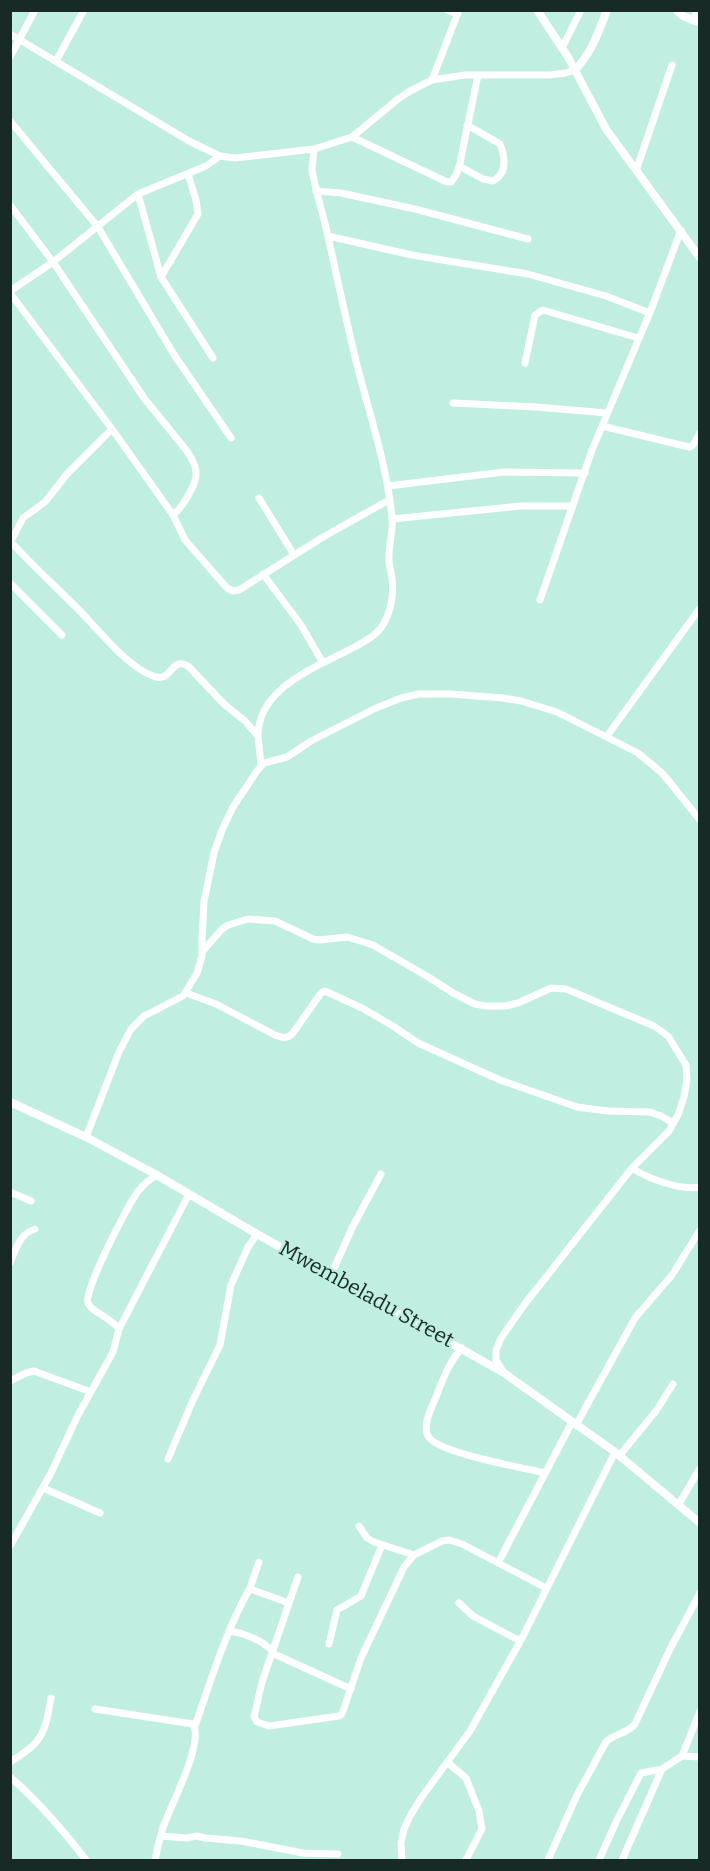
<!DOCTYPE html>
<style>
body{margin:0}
#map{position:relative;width:710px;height:1871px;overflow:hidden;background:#c0efe1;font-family:Bitter,serif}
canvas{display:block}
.frame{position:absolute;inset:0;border:12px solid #182a25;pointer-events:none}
</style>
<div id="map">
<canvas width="710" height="1871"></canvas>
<div class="frame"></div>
</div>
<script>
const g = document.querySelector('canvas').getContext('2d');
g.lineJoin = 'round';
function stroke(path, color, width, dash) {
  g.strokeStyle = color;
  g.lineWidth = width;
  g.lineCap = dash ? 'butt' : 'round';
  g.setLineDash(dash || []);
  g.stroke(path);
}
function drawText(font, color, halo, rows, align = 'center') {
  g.font = font + ' Bitter,serif';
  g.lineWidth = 5;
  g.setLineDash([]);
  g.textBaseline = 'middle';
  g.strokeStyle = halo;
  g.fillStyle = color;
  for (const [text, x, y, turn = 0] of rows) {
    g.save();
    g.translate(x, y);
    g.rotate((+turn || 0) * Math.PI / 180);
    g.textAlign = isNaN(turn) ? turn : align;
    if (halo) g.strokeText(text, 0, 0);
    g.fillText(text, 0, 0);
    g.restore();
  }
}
const minor = new Path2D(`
 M447 10 458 14
 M693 21 697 10
 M10 34 189 141 220 156 235 158 314 149 352 137 398 99 410 91 432 80 465 75H550L565 73 575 70
 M562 48 581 10
 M10 57 35 10
 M56 61 84 10
 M432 80 459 10
 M10 121 98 227 173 353 231 438
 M352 137 447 182H451L456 175 460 163 478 75
 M459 166 483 179 493 181C508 173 505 157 500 144L467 125
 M636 171 672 65
 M316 191 341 193 415 209 528 239
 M138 194 161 277 213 358
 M10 205 53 262 144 398 187 451C191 457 196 465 196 473 197 484 182 508 173 515
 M328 236 412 255 528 274 606 296 650 313
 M161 277 198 214 196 200 188 174
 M10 291 53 262 138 194 206 166 220 156
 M10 293 112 429 173 515 185 540 227 588 233 591 239 590 323 537 389 500
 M525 363 535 315 543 310 638 338
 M453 403 536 407 607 413
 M602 426 689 447 693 445 700 433
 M388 486 504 472 585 473
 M259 498 294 555
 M392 519 521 506H572
 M10 541C32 565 55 586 78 609 99 630 126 666 153 676 172 684 170 656 188 666L224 704 245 721 258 736 261 765
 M11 541 23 518 45 502 67 474 112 429
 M263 574 301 625 323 663
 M10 583 62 635
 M540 600 592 450 651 310 681 230
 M258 736C258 684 324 665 360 644 370 638 379 633 384 623 391 611 394 593 392 579 392 573 389 567 389 561 388 546 394 530 392 516 386 462 369 412 356 361 346 319 337 278 328 236 323 214 316 192 312 170L314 149
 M607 736 700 608
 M202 952 222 929 228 925 248 919 275 921 313 939 319 940 347 937 373 945 430 978 453 993 475 1004 486 1006H505L518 1003 551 988 566 989 654 1026 668 1036 686 1065 687 1079 684 1097 678 1115 669 1131 632 1168 524 1305 501 1338 496 1350V1360L504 1373
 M186 993 216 1004 275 1035C283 1038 287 1039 293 1033L321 993 325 991 362 1008 393 1026 418 1043 500 1080 577 1107 608 1111 650 1112 661 1116 673 1123
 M86 1137 119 1052 131 1029 144 1016 183 996 197 973 202 956V939L204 901 214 853 222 830 233 807 257 771 264 763 287 757 311 741 374 709 401 698 419 694H450L503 698 521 701 557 712 638 753 663 774 700 820
 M632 1168C646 1178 682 1191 700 1187
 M10 1192 31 1201
 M10 1263C16 1249 19 1234 35 1229
 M331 1275 353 1226 381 1174
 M119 1329 189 1194
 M462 1348C449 1362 443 1379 436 1397 432 1407 422 1425 428 1436 436 1453 525 1468 545 1473
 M10 1381 26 1373 34 1371 91 1392
 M576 1425 635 1318 672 1275 700 1230
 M619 1456 656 1411 673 1384
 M168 1459 193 1400 220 1345 231 1285 248 1247 257 1234
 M43 1488 100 1513
 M679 1504 700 1468
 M359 1526 367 1538 374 1542 414 1555
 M10 1546 51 1473 78 1415 113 1352 119 1329C112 1318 90 1311 88 1303 83 1292 129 1202 139 1190 144 1184 150 1179 157 1175
 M259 1562 250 1588 253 1590 289 1603
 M498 1563 572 1422
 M298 1577 262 1682 254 1717 257 1722 269 1726 339 1716 342 1714 361 1658 404 1567 414 1555 442 1541 449 1540 462 1544 546 1588
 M459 1603 473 1616 520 1641
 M230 1631C244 1633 262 1640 272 1651
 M329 1644 337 1610 361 1596 382 1545
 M272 1653 351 1689
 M95 1709 193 1724C204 1742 173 1801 166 1820 160 1833 158 1847 155 1860
 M195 1726C211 1680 226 1630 250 1588
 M682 1756 700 1757
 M10 1762C42 1743 45 1734 51 1698
 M447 1762 466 1778 479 1811 482 1829 466 1860
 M10 1777C39 1802 63 1830 86 1860
 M161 1836 186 1838 197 1836 205 1838 241 1841 303 1853 338 1854
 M402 1860 401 1843 404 1829 410 1816 421 1798 470 1731 522 1638 615 1452
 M548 1860 577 1795 606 1742C615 1733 627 1734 635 1724L670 1649 700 1593
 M599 1860 617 1820 641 1773 662 1769 682 1756 700 1711
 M622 1860 662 1769`);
const tertiary = new Path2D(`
 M537 10 568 57 606 129 700 258
 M676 10 683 16 700 23
 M575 70C592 52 598 33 607 10
 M10 1102 86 1137 155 1174 257 1234 504 1373 615 1452 700 1523`);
const streetNames = [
 ["Mwembeladu Street",366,1295,29]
];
stroke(minor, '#fff', 7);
stroke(tertiary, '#fff', 8);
drawText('21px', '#182a25', '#c0efe1', streetNames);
</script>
